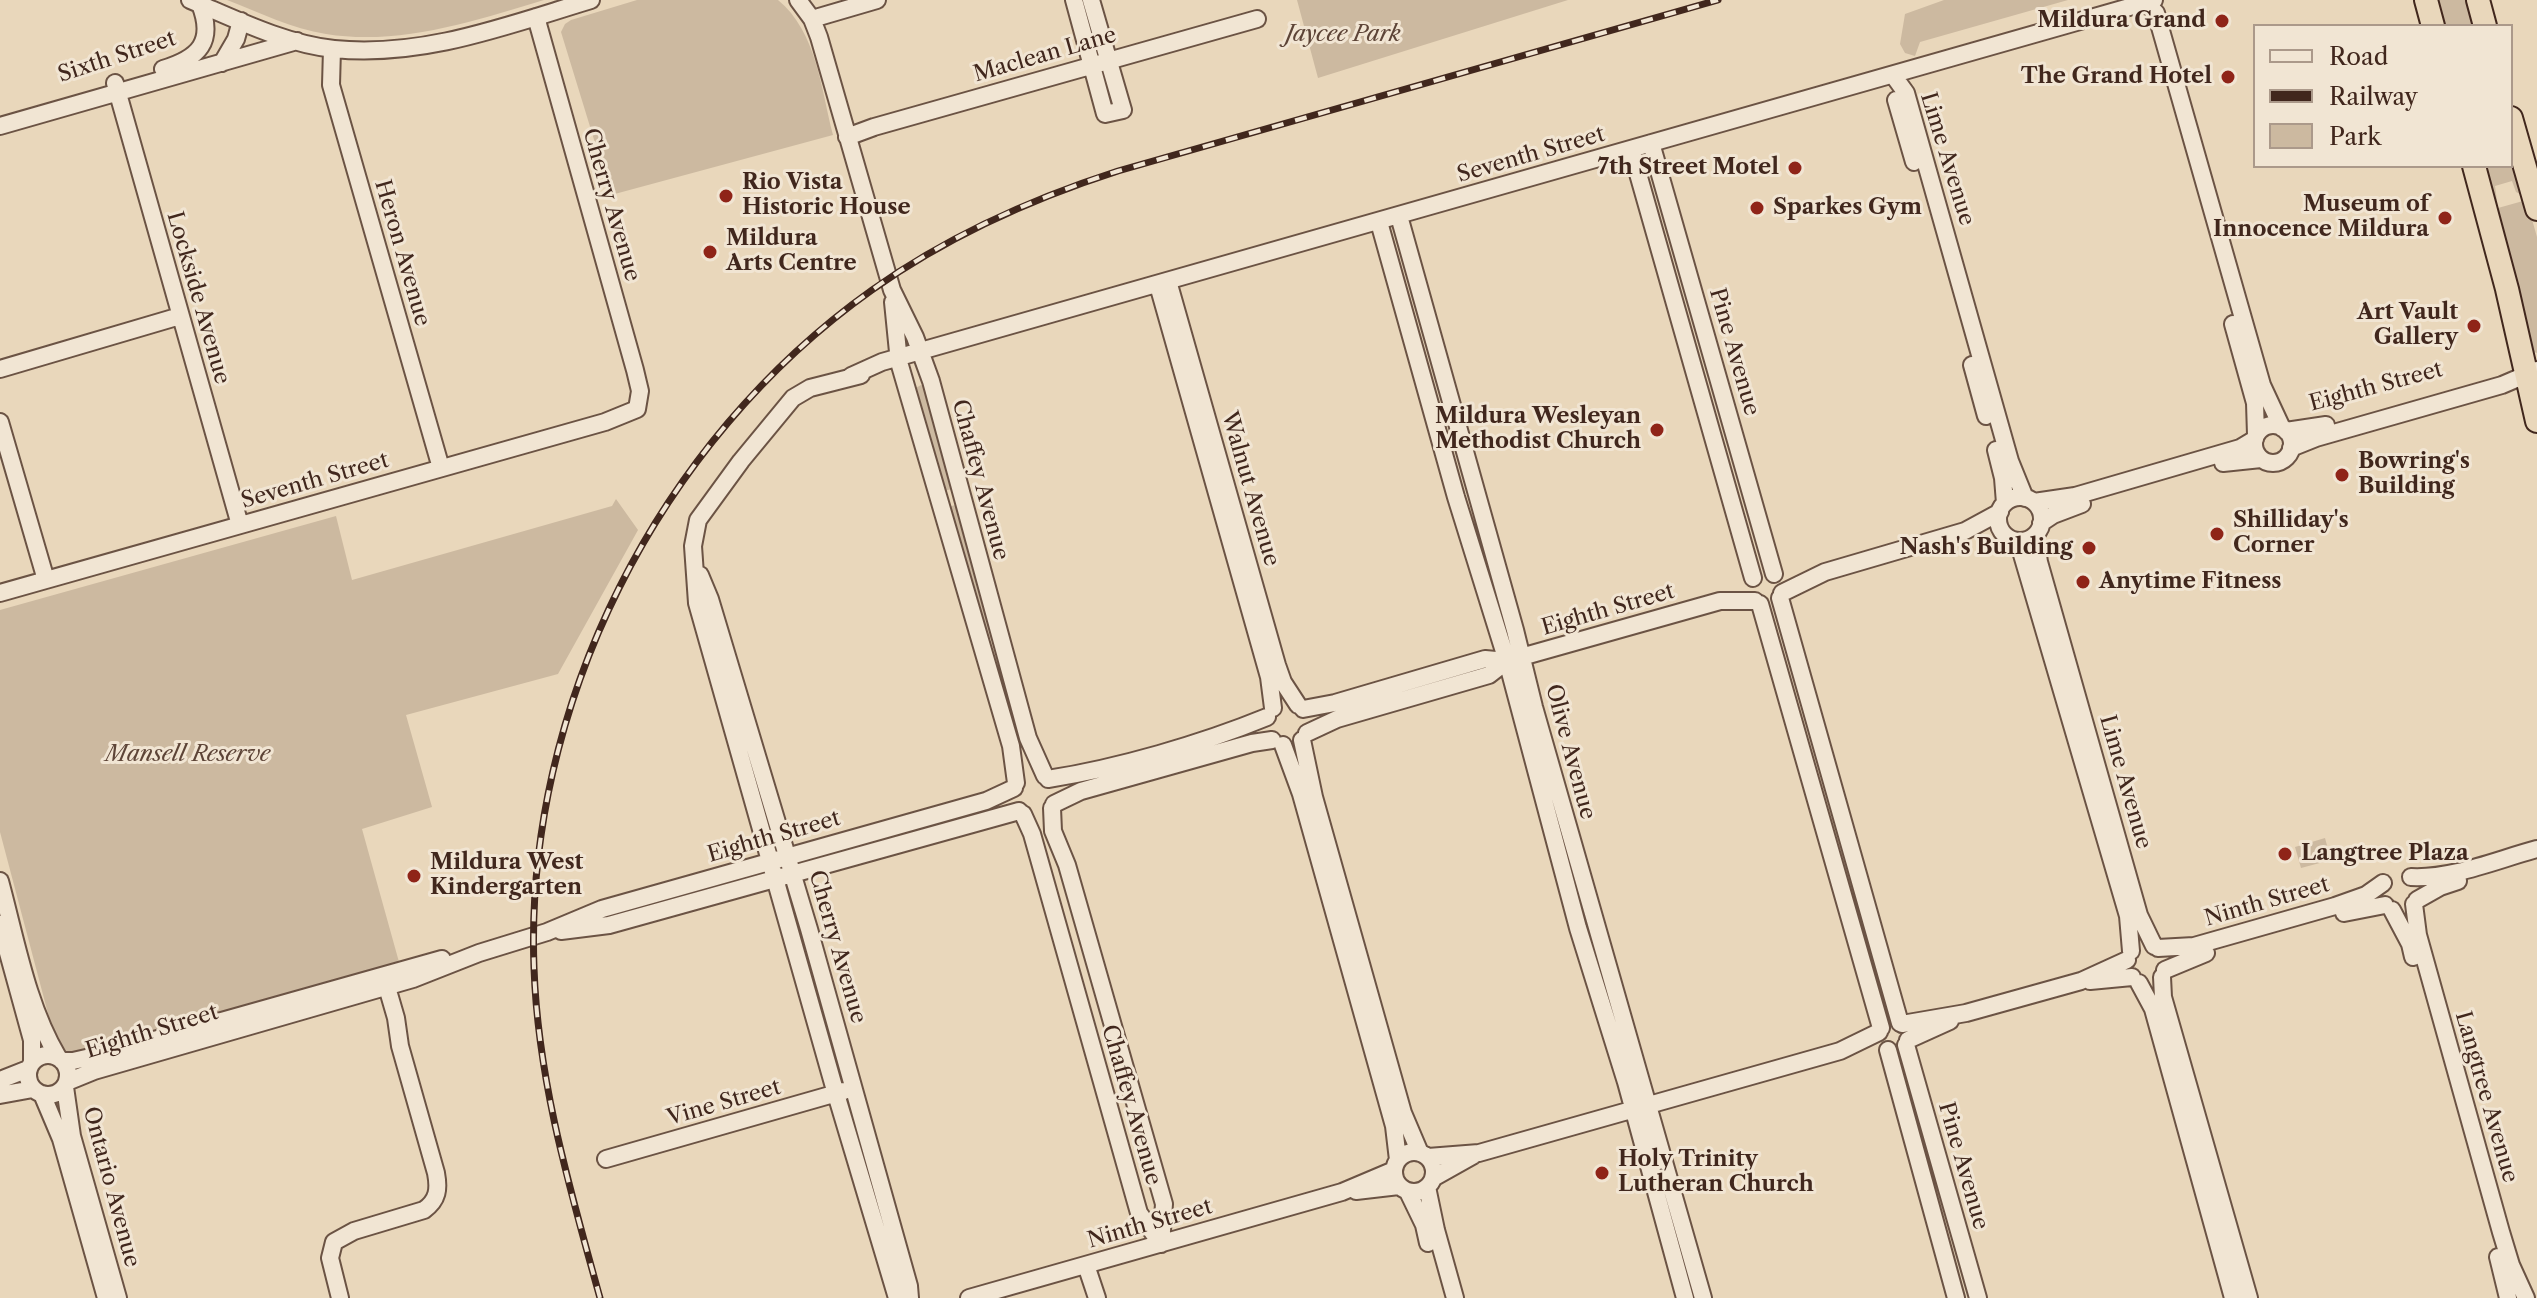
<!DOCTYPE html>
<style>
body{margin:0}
#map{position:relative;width:2537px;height:1298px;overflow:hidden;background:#e9d7bb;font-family:"Libre Caslon Text",serif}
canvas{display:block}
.legend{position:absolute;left:2253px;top:24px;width:260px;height:144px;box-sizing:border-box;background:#f1e5d3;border:2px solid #ab998a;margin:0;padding:10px 14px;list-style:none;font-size:24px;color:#41271d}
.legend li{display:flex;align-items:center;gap:16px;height:40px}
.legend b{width:40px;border:2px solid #ab998a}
</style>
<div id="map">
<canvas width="2537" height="1298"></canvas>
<ul class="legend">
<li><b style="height:10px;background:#f1e5d3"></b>Road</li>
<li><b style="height:10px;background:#41271d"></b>Railway</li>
<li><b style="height:22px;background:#ccb9a0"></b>Park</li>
</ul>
</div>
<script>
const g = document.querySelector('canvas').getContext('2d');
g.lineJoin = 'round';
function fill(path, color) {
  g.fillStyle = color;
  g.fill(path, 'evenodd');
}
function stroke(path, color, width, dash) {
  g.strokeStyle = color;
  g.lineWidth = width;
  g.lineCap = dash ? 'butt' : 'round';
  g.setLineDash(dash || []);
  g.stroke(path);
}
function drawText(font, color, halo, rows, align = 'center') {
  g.font = font + ' "Libre Caslon Text",serif';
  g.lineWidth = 6;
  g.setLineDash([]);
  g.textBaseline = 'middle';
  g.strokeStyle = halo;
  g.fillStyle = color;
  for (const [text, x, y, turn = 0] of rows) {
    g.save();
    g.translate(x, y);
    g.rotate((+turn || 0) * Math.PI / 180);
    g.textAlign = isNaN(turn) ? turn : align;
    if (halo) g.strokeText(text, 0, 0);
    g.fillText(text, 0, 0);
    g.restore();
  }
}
const green = new Path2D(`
 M227 0H544C475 21 399 46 326 34 292 29 259 12 227 0Z
 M637 0H778C817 32 821 89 833 135L611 195 561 32 565 24 571 20Z
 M1297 0H1568L1318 78Z
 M1944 0H2068L1920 42 1915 56 1905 53 1900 44 1905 14Z
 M2434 0H2470L2477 26H2441Z
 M2511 145 2537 237V353L2534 352 2481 166H2511ZM2512 181 2516 192 2522 195 2523 201 2498 208 2495 186Z
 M921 385 924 386 952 489 944 491 914 389Z
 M616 499 638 530 558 674 406 715 432 807 362 829 399 962 78 1052C66 1054 62 1049 55 1040L0 832V610L336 516 352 580 612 506Z
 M955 505 958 506 993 638 986 640 949 507Z
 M2325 838 2331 860 2301 868 2295 847Z`);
const minor = new Path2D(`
 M190 0C235 19 285 44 334 49 423 58 508 25 591 0
 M798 0 812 19 819 37 892 290 915 337 931 381 1028 738 1045 776
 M1074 0 1105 114 1123 110 1091 0
 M2146 3 2156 13 2262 385 2282 428
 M812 19 877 0
 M332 49 331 85 441 468
 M222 63 236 39 241 21
 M163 69C199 58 215 42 200 4
 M1893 75 1906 93 2010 461 2025 498
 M115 83 240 525
 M1896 100 1914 162
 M0 126 297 41
 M847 137 874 127 1257 19
 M1651 143 1774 574
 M1631 149 1753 578
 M1399 216 1515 630 1534 707 1703 1298
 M1379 222 1456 497 1507 661 1578 928 1626 1082 1685 1298
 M1168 281 1277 665 1283 682 1298 705
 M1158 285 1269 677 1273 708
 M893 302 899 362 1011 746 1016 783
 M2233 324 2255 403 2256 435
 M1972 365 1986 416
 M0 369 180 316
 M861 375 810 388 793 398 741 461 698 520 693 546 697 603 836 1094 897 1298
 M851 376 882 362 2154 0
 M0 422 46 580
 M2254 444a19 19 0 1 1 38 0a19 19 0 1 1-38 0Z
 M2286 431 2326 425
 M2291 448 2316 438 2502 385 2537 370
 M1996 450 2003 478 2005 503
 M2223 463 2261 459
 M1998 519a22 22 0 1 1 44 0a22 22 0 1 1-44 0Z
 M2034 502 2075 496 2240 448 2255 439
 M2041 523 2053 515 2082 504
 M2035 535 2039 562 2139 915 2154 946
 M2018 541 2128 916 2131 951
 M700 575 710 599 809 929 909 1286 910 1298
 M0 593 605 422 637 409 640 391 635 370 536 17
 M1782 593 1825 572 1965 531 2000 512
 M1780 598 1900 1023
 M1760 604 1881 1028
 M1303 709 1335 703 1485 659 1507 661 1720 601H1755
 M1307 733 1337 719 1489 675 1507 661
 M1302 740 1314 797 1403 1113 1420 1153
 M1283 745 1301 794 1394 1126 1398 1160
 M1048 779C1118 768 1201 744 1267 717
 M1054 804 1081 791 1252 743 1272 740
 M1052 808 1053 831 1067 865 1164 1204 1161 1244
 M1023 814 1032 834 1139 1213 1161 1244
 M2411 877C2453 879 2496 860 2537 849
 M0 881C16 940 27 1005 58 1057
 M2417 900 2440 887 2458 881
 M2414 904 2418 935 2501 1232 2511 1265 2526 1298
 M2392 910 2410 944 2413 957
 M2344 913 2385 905
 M0 924 32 1040V1062
 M561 931 609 925 1019 811
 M2158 948 2194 946 2335 906 2366 895 2383 883
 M2165 970 2206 953
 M2162 977 2163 997 2249 1298
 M2090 981 2132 977
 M2139 983 2153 1009 2233 1298
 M1902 1024 1966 1013 2081 981 2127 960
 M1908 1040 1950 1021
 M1906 1045 1978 1298
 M1888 1050 1956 1298
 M28 1075a20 20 0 1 1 40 0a20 20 0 1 1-40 0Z
 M62 1061H73L108 1053 442 959
 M0 1080 28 1069
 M67 1082 94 1071 413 979 479 953 547 932 602 909 986 801 1014 788
 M65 1087 72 1136 118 1298
 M42 1094 61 1139 106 1298
 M0 1095 33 1089
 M1394 1172a20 20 0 1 1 40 0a20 20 0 1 1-40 0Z
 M1428 1157 1479 1153 1840 1051 1879 1032
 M606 1159 844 1091
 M1433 1178 1474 1155
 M1427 1187 1436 1230 1455 1298
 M1356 1191 1399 1186
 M1408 1192 1424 1225 1428 1243
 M2498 1257 2508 1298
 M1086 1265 1097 1298
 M340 1298 330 1258 334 1242 354 1231 424 1210C438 1200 439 1189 436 1173L400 1046 396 1018 387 987
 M969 1298 1342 1192 1394 1170`);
const highway = new Path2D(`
 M2426 0 2433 26
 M2478 0 2485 26
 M2511 118 2537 209
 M2474 166 2507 289 2537 421`);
const rail = new Path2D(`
 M600 1298C570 1189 538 1082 534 968 524 706 659 441 872 290 948 236 1031 199 1118 171L1718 0`);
const markers = [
 [2222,21,8,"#8f2418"],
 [2228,77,8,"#8f2418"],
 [1795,168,8,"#8f2418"],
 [726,196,8,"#8f2418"],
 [1757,208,8,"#8f2418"],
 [2445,218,8,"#8f2418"],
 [710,252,8,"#8f2418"],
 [2474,326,8,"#8f2418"],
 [1657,430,8,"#8f2418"],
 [2342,475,8,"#8f2418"],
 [2217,534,8,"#8f2418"],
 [2089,548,8,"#8f2418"],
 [2083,582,8,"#8f2418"],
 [2285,854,8,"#8f2418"],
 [414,876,8,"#8f2418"],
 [1602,1173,8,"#8f2418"]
];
const poiNames = [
 ["Mildura Grand",2206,21,"right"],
 ["The Grand Hotel",2212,77,"right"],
 ["7th Street Motel",1779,168,"right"],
 ["Rio Vista",742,183],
 ["Historic House",742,208],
 ["Museum of",2429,205,"right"],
 ["Innocence Mildura",2429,230,"right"],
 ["Sparkes Gym",1773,208],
 ["Mildura",726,239],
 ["Arts Centre",726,264],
 ["Art Vault",2458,313,"right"],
 ["Gallery",2458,338,"right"],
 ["Mildura Wesleyan",1641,417,"right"],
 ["Methodist Church",1641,442,"right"],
 ["Bowring's",2358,462],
 ["Building",2358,487],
 ["Shilliday's",2233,521],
 ["Corner",2233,546],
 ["Nash's Building",2073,548,"right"],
 ["Anytime Fitness",2099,582],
 ["Langtree Plaza",2301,854],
 ["Mildura West",430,863],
 ["Kindergarten",430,888],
 ["Holy Trinity",1618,1160],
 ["Lutheran Church",1618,1185]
];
const parkNames = [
 ["Jaycee Park",1343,35],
 ["Mansell Reserve",188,755]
];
const streetNames = [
 ["Maclean Lane",1045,55,-16],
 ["Sixth Street",117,57,-18],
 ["Seventh Street",1531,155,-16],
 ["Lime Avenue",1947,159,73],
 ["Cherry Avenue",611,205,74],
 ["Heron Avenue",402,253,74],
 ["Lockside Avenue",198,298,74],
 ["Pine Avenue",1734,352,74],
 ["Eighth Street",2376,387,-15],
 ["Chaffey Avenue",980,480,75],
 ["Seventh Street",315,481,-16],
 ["Walnut Avenue",1250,489,74],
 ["Eighth Street",1608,610,-16],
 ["Olive Avenue",1570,752,75],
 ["Lime Avenue",2125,782,74],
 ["Eighth Street",774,837,-16],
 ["Ninth Street",2267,902,-16],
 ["Cherry Avenue",837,947,74],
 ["Eighth Street",152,1032,-17],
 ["Langtree Avenue",2486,1097,74],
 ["Vine Street",724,1103,-16],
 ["Chaffey Avenue",1131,1105,74],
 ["Pine Avenue",1963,1166,74],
 ["Ontario Avenue",111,1187,75],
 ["Ninth Street",1150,1224,-16]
];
fill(green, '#ccb9a0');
stroke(minor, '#6b5344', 20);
stroke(highway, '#41271d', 26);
stroke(minor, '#f1e5d3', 16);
stroke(highway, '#e9d7bb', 22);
stroke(rail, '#41271d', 7);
stroke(rail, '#f1e5d3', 4, [12]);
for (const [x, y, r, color] of markers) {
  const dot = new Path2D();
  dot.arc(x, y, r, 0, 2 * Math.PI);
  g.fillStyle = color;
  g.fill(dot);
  stroke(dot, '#f1e5d3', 3);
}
drawText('bold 22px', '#41271d', '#f1e5d3', poiNames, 'left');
drawText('italic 22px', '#5d4437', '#f1e5d3', parkNames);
drawText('22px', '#41271d', '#f1e5d3', streetNames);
</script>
